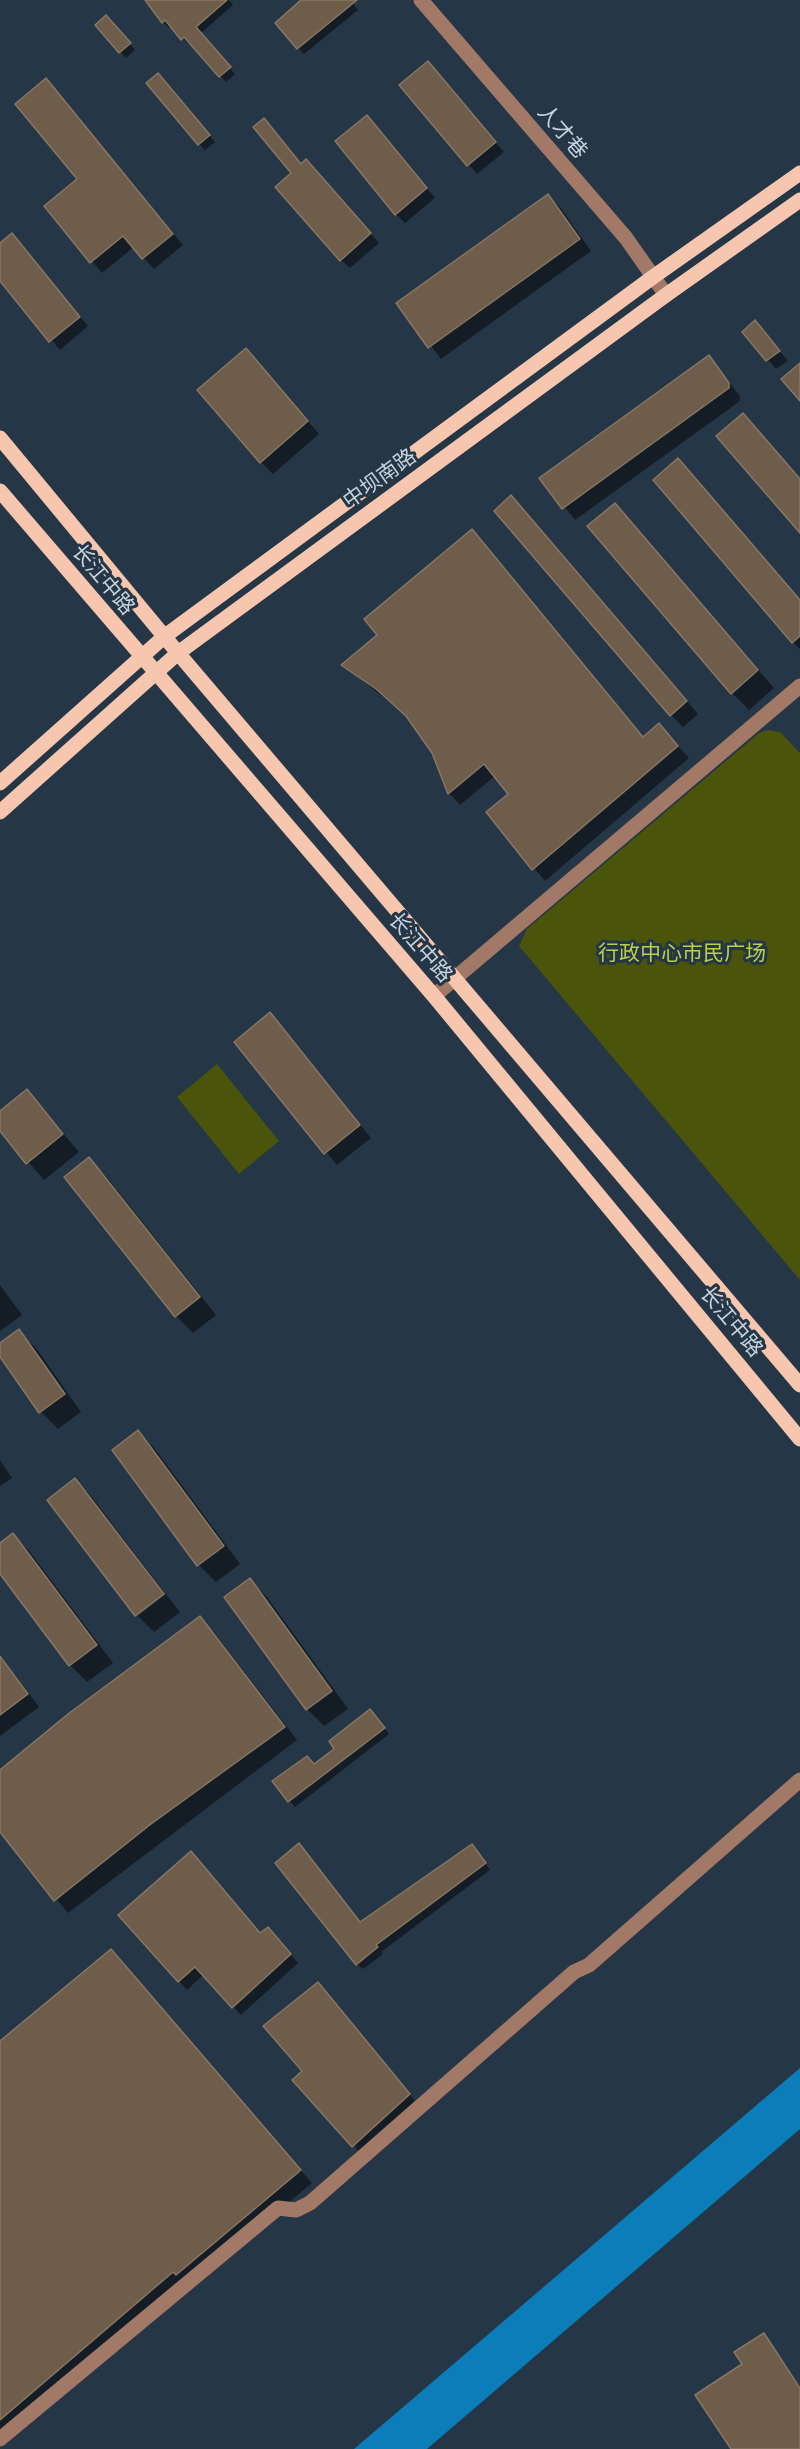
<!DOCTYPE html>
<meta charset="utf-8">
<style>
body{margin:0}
canvas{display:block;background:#253646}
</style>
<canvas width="800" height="2449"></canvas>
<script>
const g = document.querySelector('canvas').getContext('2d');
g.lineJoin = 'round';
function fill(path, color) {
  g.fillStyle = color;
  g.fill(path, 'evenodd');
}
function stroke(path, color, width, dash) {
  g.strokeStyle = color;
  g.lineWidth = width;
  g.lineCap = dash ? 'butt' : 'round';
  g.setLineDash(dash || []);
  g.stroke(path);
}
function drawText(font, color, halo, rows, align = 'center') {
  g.font = font + ' Figtree,"Noto Sans SC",sans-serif';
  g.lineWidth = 6;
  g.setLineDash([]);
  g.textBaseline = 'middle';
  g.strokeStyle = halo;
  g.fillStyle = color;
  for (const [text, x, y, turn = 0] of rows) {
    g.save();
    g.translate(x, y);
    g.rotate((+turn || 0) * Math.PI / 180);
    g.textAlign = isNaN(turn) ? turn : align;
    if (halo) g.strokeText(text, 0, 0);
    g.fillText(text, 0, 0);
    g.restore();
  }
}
const green = new Path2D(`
 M768 730 780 732 800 753V1280L519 946 527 929 759 733Z
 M217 1064 279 1141 239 1174 177 1097Z`);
const water = new Path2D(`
 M800 2068V2129L427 2449H354Z`);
const shadow = new Path2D(`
 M147 0H229L233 5 200 34 235 74 226 82 191 42 188 44 171 26 169 28 163 22Z
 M303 0H350L358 10 304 54 277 23Z
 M112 23 135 50 126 58 97 25Z
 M428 63 504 152 477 174 401 85Z
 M46 80 183 245 154 269 134 247 102 273 46 206 79 180Z
 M163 81 215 142 205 150 199 144Z
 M375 126 435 198 405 223 396 214Z
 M272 129 302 165 315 170 379 243 350 268 341 260 293 173Z
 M548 195 560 207 591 251 441 359 398 303Z
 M12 235 88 326 60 350 0 279V245Z
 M763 331 788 361 776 369 744 332Z
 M708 356 740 396V401L575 520 541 478Z
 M257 362 319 434 273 474 261 462Z
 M743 415 800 478V531Z
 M678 460 800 599V649L793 642Z
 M614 505 774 688 749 710 732 693Z
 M523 509 698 714 683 727 671 715Z
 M472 531 645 738 659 725 689 758 545 881 488 813 510 794 495 776 460 805 449 793 433 752 409 718 343 665 379 635Z
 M270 1014 371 1138 337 1165 236 1042Z
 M27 1091 79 1152 44 1180 0 1129V1113Z
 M89 1159 106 1176 216 1315 193 1333 176 1316 66 1177Z
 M0 1285 22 1315 0 1331Z
 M18 1331 36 1348 81 1412 58 1429 41 1412 0 1355V1345Z
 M138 1432 155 1449 240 1564 216 1582 199 1565Z
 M0 1460 12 1478 0 1486Z
 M75 1480 92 1497 164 1592 137 1615 49 1500Z
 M13 1535 30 1552 113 1663 87 1682 70 1665 0 1571V1545Z
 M250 1580 267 1597 348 1709 324 1726 307 1709 226 1598Z
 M166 1594 180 1612 154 1632 138 1616Z
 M200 1618 213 1631 297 1740 68 1913 0 1829V1771Z
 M0 1654 39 1707 0 1736Z
 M376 1717 389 1734 295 1807 274 1781 314 1766Z
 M478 1852 490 1870 381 1952 383 1954 363 1969 357 1964 361 1923Z
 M120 1915 276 1937 298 1963 241 2015 204 1974 187 1990Z
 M111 1951 312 2183 0 2443V2045Z
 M324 1990 415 2101 359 2152 304 2072Z
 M763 2335 800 2386V2449H734L744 2364Z`);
const building = new Path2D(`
 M145 0H227L196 27 231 67 219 77 184 37 181 40 165 20 162 23Z
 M301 0H357L297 49 275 23Z
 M106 15 131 43 119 53 95 25Z
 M428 61 496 142 467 166 399 85Z
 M158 73 210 135 198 145 146 83Z
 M46 78 173 234 142 259 123 236 90 263 44 206 77 179 15 104Z
 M367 115 427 188 395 215 335 141Z
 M264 118 301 164 306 159 371 233 340 261 275 187 291 173 253 127Z
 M548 194 580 239 428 348 396 303Z
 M12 233 80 317 49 342 0 281V243Z
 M755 320 780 351 766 361 742 332Z
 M246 348 308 421 260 463 197 390Z
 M709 355 729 383V388L562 509 539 478Z
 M800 363V401L781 379Z
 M743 413 800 479V533L716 436Z
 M678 458 800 600V636L792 643 653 480Z
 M511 495 687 701 670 716 494 511Z
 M615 503 758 670 731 694 587 526Z
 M472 529 643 737 659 723 678 746 532 870 486 812 508 794 484 764 448 794 432 753 406 716 376 689 341 665 377 635 364 619Z
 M270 1012 360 1125 324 1154 234 1042Z
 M27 1089 63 1134 26 1164 0 1131V1111Z
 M89 1157 200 1297 175 1317 64 1177Z
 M19 1329 65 1394 39 1413 0 1357V1343Z
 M138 1430 224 1546 197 1566 112 1450Z
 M75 1478 164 1594 135 1616 47 1500Z
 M13 1533 97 1645 69 1666 0 1574V1543Z
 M250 1578 332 1691 306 1710 224 1597Z
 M200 1616 285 1727 151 1824 54 1901 0 1832V1770L68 1714Z
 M0 1656 28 1694 0 1715Z
 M370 1709 385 1728 288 1802 272 1781 307 1756 314 1764 334 1749 329 1741Z
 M299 1843 360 1922 472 1844 486 1863 376 1945 378 1947 356 1965 275 1863Z
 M191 1851 260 1933 268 1927 291 1954 232 2008 195 1967 178 1982 118 1915Z
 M111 1949 301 2170 176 2275 173 2272 0 2420V2041Z
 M318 1982 410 2094 352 2147 292 2080 302 2071 263 2026Z
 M764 2333 800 2388V2449H731L695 2395 742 2364 734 2352Z`);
const minor = new Path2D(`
 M421 0 626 238 666 295
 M434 996 800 686
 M0 2439 278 2208 296 2210 310 2203 574 1972 589 1965 800 1780`);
const major = new Path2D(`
 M0 438 178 653 800 1385
 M0 491 434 996 800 1439
 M0 783 165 636 653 277 800 173
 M0 812 178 653 666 295 800 200`);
const streetNames = [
 ["人才巷",562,132,49],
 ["中坝南路",380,479,-36],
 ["长江中路",103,580,50],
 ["长江中路",420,948,49],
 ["长江中路",731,1322,50]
];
const parkNames = [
 ["行政中心市民广场",682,954]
];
fill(green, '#4a540a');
fill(water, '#0b7db8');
fill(shadow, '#0007');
fill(building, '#6e5d4a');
stroke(building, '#887762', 1.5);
stroke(minor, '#a17966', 15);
stroke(major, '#f7c6ae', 15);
drawText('21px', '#c8d3dd', '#253646', streetNames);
drawText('21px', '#bbcf4a', '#253646', parkNames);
</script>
